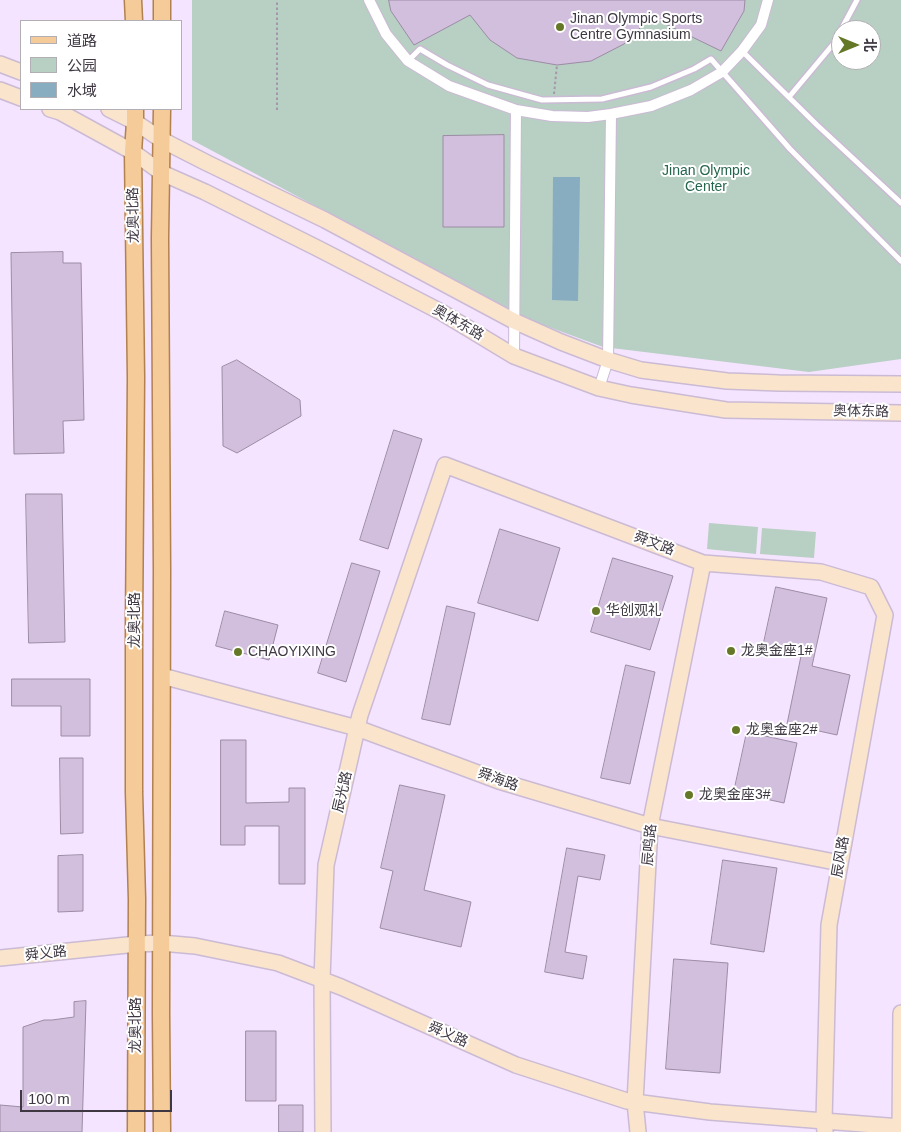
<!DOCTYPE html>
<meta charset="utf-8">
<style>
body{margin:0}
#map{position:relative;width:901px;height:1132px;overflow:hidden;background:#f5e4ff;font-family:Arial,"Noto Sans SC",sans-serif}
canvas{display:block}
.legend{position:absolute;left:20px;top:20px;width:162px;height:90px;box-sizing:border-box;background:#fff;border:1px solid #b2afb4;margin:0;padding:6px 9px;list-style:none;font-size:15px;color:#3f3843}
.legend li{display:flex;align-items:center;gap:10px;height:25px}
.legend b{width:25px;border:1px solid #b2afb4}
.north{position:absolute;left:831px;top:20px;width:50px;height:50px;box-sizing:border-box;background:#fff;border:1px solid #b2afb4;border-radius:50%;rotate:90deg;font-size:14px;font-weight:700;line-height:20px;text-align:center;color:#3f3843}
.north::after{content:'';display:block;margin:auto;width:18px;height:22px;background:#657827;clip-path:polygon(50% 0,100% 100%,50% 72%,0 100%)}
.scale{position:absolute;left:20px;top:1090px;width:152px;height:22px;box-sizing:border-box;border:2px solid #3f3843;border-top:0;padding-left:6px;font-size:15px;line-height:18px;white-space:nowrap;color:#3f3843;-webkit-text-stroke:4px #fff;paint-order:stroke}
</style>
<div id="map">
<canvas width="901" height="1132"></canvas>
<ul class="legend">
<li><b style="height:6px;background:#f5cb9a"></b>道路</li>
<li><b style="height:14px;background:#b8cfc3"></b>公园</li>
<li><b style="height:14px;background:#89adc0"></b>水域</li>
</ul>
<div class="north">北</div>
<div class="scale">100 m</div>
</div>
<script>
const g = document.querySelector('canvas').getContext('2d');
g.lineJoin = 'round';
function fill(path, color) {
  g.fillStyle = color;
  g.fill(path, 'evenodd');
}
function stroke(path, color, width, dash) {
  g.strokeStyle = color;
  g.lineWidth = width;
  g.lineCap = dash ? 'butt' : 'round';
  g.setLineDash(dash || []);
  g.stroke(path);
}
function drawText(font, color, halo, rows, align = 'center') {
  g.font = font + ' Arial,"Noto Sans SC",sans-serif';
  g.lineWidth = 4;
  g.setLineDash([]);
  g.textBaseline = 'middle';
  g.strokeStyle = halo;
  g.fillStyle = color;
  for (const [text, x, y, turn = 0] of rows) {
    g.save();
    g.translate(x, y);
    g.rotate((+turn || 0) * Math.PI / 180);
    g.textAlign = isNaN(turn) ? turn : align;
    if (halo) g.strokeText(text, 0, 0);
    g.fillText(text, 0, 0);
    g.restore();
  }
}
const green = new Path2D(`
 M192 0H901V359L809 372 603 347 527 319 192 140ZM841 30H871V60H841Z
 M709 523 758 527 756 554 707 549Z
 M762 528 816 532 814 558 760 554Z`);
const water = new Path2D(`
 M553 177H580L578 301 552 300Z`);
const building = new Path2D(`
 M389 0H745L744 11 721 51 651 17 624 44 591 61 557 65 517 58 490 40 470 15 414 45 391 11Z
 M504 135V227H443V136Z
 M63 252V263H81L84 420 63 421 64 453 14 454 11 253Z
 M237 360 300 400 301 416 237 453 223 446 222 367Z
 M394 430 422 439 388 549 360 540Z
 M26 494H62L65 642 29 643Z
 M500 529 560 548 538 621 478 603Z
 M613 558 673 576 650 650 591 632Z
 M352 563 380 571 346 682 318 673Z
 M776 587 827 598 812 666 850 675 837 735 787 724 801 656 763 647Z
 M447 606 475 613 450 725 422 719Z
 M225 611 278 625 269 660 216 646Z
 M626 665 655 672 630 784 601 778Z
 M12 679H90V736H61V706H12Z
 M747 732 797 743 784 803 734 792Z
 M221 740H246V803L289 802V788H305V884H279V826H245V845H221Z
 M60 758H83V833L61 834Z
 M400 785 445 795 424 890 471 902 461 947 380 928 393 871 381 868Z
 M567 848 605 855 600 880 578 876 565 952 587 956 583 979 545 972Z
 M83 855V911L58 912V856Z
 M723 860 777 868 764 952 711 944Z
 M674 959 728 963 720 1073 666 1069Z
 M86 1001 82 1132H0V1105L23 1107V1027L44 1020H52L74 1017V1002Z
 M246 1031H276V1101H246Z
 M279 1105H303V1132H279Z`);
const path = new Path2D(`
 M554 94 557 65
 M277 110V0`);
const lane = new Path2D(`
 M841 30 857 0
 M742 51 817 125 901 203
 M408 61 420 49 447 65 488 85 542 100 602 99 651 87 694 69 711 59 790 149 901 261
 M789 97 835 42 841 30`);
const street = new Path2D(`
 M369 0 386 34 408 61 449 86 516 110 552 116 588 117 611 114 651 106 691 90 722 72 742 51 761 25 768 0
 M514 356 516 110
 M599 388 608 360 611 114`);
const secondary = new Path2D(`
 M0 64 21 72
 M0 90 21 98
 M50 109 60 112 133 152 162 173 205 192 319 249 441 312 514 356 599 388 631 395 726 410 901 413
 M109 109 135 122 162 140 207 163 325 220 514 321 561 342 608 360 641 370 727 381 779 383 901 384
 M162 676 357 728 499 781 650 826 840 863
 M0 958 137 944 161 943 195 946 278 963 341 987 516 1065 627 1101 710 1112 901 1127
 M323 1132 322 980 326 865 360 715 445 465 703 563 821 572 871 587 885 615 829 925 824 1121 825 1132
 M638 1132 635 1102 650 826 703 563
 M900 1132 901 1013`);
const primary = new Path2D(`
 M133 0 134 21
 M162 0V21
 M135 109V122L133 152 136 378 134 625V792L137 899 136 1132
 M162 1132 161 1013 162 570 160 238 162 109`);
const markers = [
 [560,27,5,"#657827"],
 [596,611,5,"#657827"],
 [731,651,5,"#657827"],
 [238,652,5,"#657827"],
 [736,730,5,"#657827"],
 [689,795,5,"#657827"]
];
const poiNames = [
 ["Jinan Olympic Sports",570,19],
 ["Centre Gymnasium",570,35],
 ["华创观礼",606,611],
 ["龙奥金座1#",741,651],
 ["CHAOYIXING",248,652],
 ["龙奥金座2#",746,730],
 ["龙奥金座3#",699,795]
];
const parkNames = [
 ["Jinan Olympic",706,171],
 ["Center",706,187]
];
const streetNames = [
 ["龙奥北路",134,215,-91],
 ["奥体东路",458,323,30],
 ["奥体东路",861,412,1],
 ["舜文路",654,544,21],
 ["龙奥北路",135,620,-90],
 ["舜海路",498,780,19],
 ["辰光路",343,792,-77],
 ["辰鸣路",650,845,-85],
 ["辰风路",841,857,-80],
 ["舜义路",46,954,-6],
 ["龙奥北路",136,1025,-90],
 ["舜义路",448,1035,24]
];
fill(green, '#b8cfc3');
fill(water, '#89adc0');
fill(building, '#d2bedd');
stroke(building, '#9c8ca5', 1);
stroke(lane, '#cbbad4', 8);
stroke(street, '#cbbad4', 12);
stroke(secondary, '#cbbad4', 18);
stroke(primary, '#b1814f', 19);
stroke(path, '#a497ab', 2, [2.5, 2.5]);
stroke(lane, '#fff', 5);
stroke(street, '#fff', 10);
stroke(secondary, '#fae5cc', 15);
stroke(primary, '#f5cb9a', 16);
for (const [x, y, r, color] of markers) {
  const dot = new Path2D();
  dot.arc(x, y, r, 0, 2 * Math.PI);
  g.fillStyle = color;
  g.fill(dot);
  stroke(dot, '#fff', 2);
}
drawText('14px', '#3f3843', '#fff', poiNames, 'left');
drawText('14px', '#25654c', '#fff', parkNames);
drawText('14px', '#3f3843', '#fff', streetNames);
</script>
